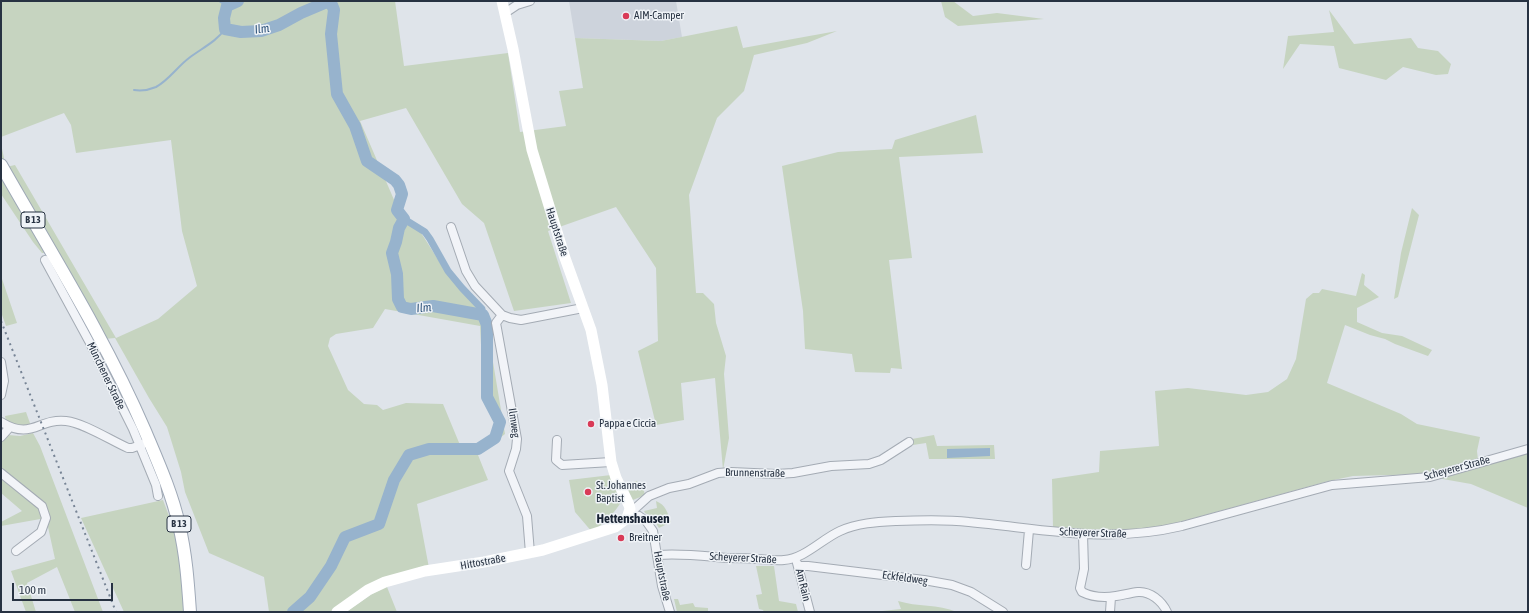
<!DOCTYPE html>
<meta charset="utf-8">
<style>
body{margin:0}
#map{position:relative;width:1529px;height:613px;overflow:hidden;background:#dfe4ea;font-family:"Asap Condensed",sans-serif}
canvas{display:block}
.frame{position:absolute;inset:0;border:2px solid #273242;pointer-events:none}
.scale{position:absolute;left:12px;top:583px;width:101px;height:18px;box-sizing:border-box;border:2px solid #273242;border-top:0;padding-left:5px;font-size:12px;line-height:14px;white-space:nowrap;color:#273242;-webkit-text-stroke:3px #eff3f7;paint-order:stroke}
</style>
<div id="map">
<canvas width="1529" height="613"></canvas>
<div class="frame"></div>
<div class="scale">100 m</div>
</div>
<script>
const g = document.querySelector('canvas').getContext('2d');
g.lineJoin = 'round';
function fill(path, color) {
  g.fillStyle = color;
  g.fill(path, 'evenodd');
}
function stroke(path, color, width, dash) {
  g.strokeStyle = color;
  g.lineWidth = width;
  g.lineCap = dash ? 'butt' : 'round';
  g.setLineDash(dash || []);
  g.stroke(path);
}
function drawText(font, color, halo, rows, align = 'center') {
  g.font = font + ' "Asap Condensed",sans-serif';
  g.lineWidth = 3;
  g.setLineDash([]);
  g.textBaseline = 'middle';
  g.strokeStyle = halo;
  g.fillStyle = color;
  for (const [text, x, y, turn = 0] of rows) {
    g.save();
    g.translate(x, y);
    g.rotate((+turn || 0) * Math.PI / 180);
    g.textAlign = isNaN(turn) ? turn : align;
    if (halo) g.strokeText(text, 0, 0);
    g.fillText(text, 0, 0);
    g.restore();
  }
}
const built = new Path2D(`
 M569 1H676L682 37 661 41 575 38Z`);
const green = new Path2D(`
 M1 1H395L404 66 508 53 520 132 566 126 559 91 583 88 575 38 661 41 737 26 743 48 837 31 807 43 754 55 744 91 717 118 689 195 696 293H703L714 304 716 323 726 356 724 374 729 438 723 470 715 378 681 383 684 420 656 425 638 351 658 341 656 268 616 207 548 231 571 303 514 311 484 223 462 204 406 108 360 121 401 216 418 228 444 269 485 314 505 434 478 455 488 480 417 504 429 568 332 612H269L264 577 209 553 185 492 181 472 167 427 149 398 115 338 94 340 45 253H42L33 242 1 194V144L6 167 15 165 116 338 158 319 197 286 182 231 171 140 76 153 71 125 64 113 1 137ZM385 309 480 326 484 401 496 422 493 433 474 446 460 445 443 404 406 403 383 410 377 405 364 404 348 390 328 346 330 338 336 334 373 328Z
 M941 1H953L973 16 997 13 1044 19 958 26 945 17Z
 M1329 10 1354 44 1411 38 1418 48 1438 51 1451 64 1448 74 1436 75 1403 67 1386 80 1339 68 1334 46 1300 44 1283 69 1288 36 1334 32Z
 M976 115 983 153 899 157 912 258 889 260 902 369 891 368 890 373 855 372 852 354 805 349 803 311 782 166 838 152 892 149 895 140Z
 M1412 208 1419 215 1398 297 1394 299 1401 253Z
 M1362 273 1365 275 1364 285 1379 297 1357 308V322L1382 333 1402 336 1432 350 1428 356 1395 344 1385 339 1370 335 1345 325 1327 383 1401 414 1417 424 1480 437 1477 451 1478 460 1429 474 1353 476 1329 481 1165 526 1121 532 1053 528 1052 479 1099 472 1100 451 1159 446 1155 391 1188 388 1246 395 1268 392 1287 379 1296 359 1306 299 1313 293H1319L1322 289 1356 296Z
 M1 276 17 323 6 326 1 312Z
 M26 412 31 426 24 427 6 421 5 416Z
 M33 433 40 446 103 612H75L57 567 27 583 36 612H26L11 571 55 559 46 518 1 526V522L22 511 1 493V441L8 435 20 436Z
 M934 435 937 446 994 445 995 459H929L926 443 913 445 912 439Z
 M1528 451V508L1471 484 1437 478Z
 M611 475 621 502C613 515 604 523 592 532L575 512 569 480Z
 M637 481 639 488 643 487 645 495 633 500 625 484Z
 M163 500 178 540 185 612H124L81 518Z
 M656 501C666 505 667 512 671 522L659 528 652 517 645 513 644 511 657 508Z
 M756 566H774L779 601 796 604 798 612H764L763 610 759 609 756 595 762 594Z
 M387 587 397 612H346L372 594Z
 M674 599H678L680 605 693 603 695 607 708 608V612H677Z
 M898 601C917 607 938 604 957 612H873L901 609Z`);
const water = new Path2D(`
 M990 448V456L947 458V449Z`);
const stream = new Path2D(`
 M219 1 227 6
 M134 90C141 91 149 90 156 87 169 80 177 67 189 58 202 48 216 42 225 29`);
const canal = new Path2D(`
 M404 219 425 232 430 239 448 271 462 288 482 309 483 315`);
const river = new Path2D(`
 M238 1 227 6 224 18 225 29 241 32 261 31 279 25 301 13 327 2 332 5 334 10 331 34 337 94 355 126 367 161 395 180 399 185 402 194 397 210 404 219 399 228 396 242 392 253 397 274 398 299 402 307 411 309 433 306 483 315 487 325V397L500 422 495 438 478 449H429L409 455 394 480 379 524 345 537 331 566 310 597 293 612`);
const street = new Path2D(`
 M505 13 517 5 530 1
 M451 227 466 271 475 286 502 315 510 318 521 320 583 308
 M45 260 89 341 133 429 156 485 158 496
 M502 315 496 323 517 439 516 449 509 471 527 516 530 553
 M1 362 4 381 1 395
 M1 422C32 441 38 418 66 421 84 423 110 440 128 448H132L143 444
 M1 437 10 427
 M557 440 556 460 562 465 611 462
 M1 473 42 506 46 518 41 532 16 551
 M629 514 649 496 669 488 689 484 718 473 731 472 776 474 793 473 831 466 869 464 881 460 909 442
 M629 514 639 516 646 521 653 531 662 586 670 612
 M1083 534 1084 569 1080 588 1082 592C1092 597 1104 598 1116 596 1123 595 1130 593 1138 592 1150 591 1162 601 1167 612
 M658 555C681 553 703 556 727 558 737 558 747 558 757 559 766 559 775 561 784 560 804 559 822 539 840 531 857 523 877 522 896 521 920 520 945 519 969 522 1044 529 1106 544 1182 526L1332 485 1430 477 1528 449
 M797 563 810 612
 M1026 565 1029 530
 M799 566H808L924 580 952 585 971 592 1003 612
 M1110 612 1111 597`);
const secondary = new Path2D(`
 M337 612 368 590 385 582 425 571 484 562 543 550 615 527 627 518 630 509 629 505 616 478 611 462 602 385 591 330 565 258 532 150 513 49 502 1`);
const primary = new Path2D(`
 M1 165C51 253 105 338 145 431 158 462 172 493 179 525 186 554 188 583 190 612`);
const rail = new Path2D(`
 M1 321 116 612`);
const markers = [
 [626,16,4,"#d93a57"],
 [591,424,4,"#d93a57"],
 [588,492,4,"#d93a57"],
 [621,538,4,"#d93a57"]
];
const shields = [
 [33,220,24],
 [179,524,24]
];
const shieldNames = [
 ["B 13",33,220],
 ["B 13",179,524]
];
const poiNames = [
 ["AIM-Camper",634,16],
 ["Pappa e Ciccia",599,424],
 ["St. Johannes",596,486],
 ["Baptist",596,499],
 ["Breitner",629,538]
];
const streetNames = [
 ["Hauptstraße",557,232,72],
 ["Münchener Straße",106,376,64],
 ["Ilmweg",514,423,82],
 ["Scheyerer Straße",1457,468,-15],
 ["Brunnenstraße",755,473,1],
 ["Scheyerer Straße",1093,533,2],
 ["Scheyerer Straße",743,558,3],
 ["Hittostraße",483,562,-10],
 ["Hauptstraße",662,576,79],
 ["Eckfeldweg",905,578,8],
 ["Am Rain",803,585,76]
];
const waterNames = [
 ["Ilm",262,29,-8],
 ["Ilm",424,308,-4]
];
const quarterNames = [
 ["Hettenshausen",633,519]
];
fill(built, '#cdd3dc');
fill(green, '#c6d4c0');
fill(water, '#97b3cd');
stroke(stream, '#97b3cd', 2);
stroke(canal, '#97b3cd', 7);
stroke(river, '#97b3cd', 12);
stroke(street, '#a4abb4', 10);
stroke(primary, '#9ea8b6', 14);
stroke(street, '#f2f4f8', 8);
stroke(secondary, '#fff', 11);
stroke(primary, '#fff', 12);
stroke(rail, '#778495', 2, [2, 4]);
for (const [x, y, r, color] of markers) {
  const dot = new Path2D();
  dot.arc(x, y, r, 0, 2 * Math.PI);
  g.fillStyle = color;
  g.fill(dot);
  stroke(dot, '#eff3f7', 1.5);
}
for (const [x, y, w] of shields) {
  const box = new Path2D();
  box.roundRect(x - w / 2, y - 8, w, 16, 3);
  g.fillStyle = '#eff3f7';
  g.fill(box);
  stroke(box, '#273242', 1);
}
drawText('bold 10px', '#273242', null, shieldNames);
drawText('11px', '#273242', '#eff3f7', poiNames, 'left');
drawText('11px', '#273242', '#eff3f7', streetNames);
drawText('italic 12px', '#2d527a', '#eff3f7', waterNames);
drawText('bold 13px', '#192333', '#eff3f7', quarterNames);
</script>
